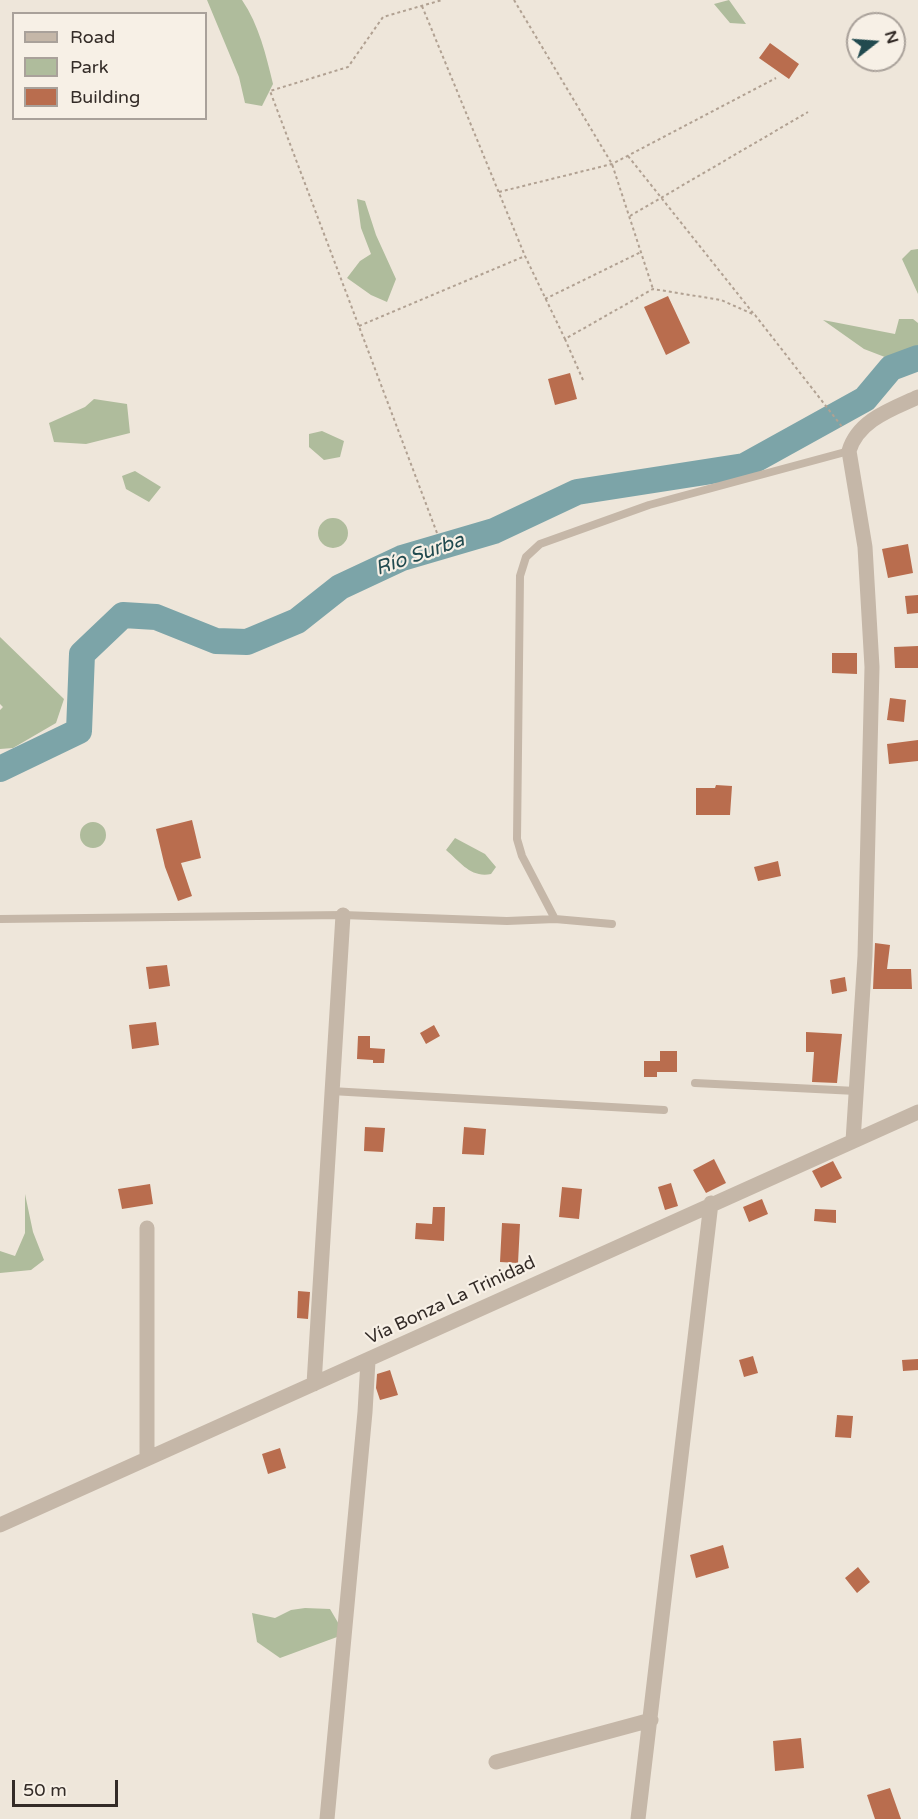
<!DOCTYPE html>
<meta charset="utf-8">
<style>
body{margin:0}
#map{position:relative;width:918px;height:1819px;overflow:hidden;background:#eee6da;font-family:"Varela Round",sans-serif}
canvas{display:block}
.legend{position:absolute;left:12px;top:12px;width:195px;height:108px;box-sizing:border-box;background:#f7f0e6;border:2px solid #a9a19a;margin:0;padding:8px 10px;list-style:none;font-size:18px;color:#332b27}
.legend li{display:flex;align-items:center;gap:12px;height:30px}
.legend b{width:30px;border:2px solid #a9a19a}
.north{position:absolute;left:846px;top:12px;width:60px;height:60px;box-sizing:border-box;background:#f7f0e6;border:2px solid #a9a19a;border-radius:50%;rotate:73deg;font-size:16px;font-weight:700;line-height:24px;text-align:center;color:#332b27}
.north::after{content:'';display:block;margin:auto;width:21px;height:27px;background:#214a4f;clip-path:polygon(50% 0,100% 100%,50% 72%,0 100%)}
.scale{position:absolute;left:12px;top:1780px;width:106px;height:27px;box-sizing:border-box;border:3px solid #332b27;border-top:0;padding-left:8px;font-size:18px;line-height:21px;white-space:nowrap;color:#332b27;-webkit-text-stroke:4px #f7f0e6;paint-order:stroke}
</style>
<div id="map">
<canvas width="918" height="1819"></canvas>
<ul class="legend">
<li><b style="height:8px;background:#c5b7a8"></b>Road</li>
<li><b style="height:16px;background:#afbc9c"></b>Park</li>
<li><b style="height:16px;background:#b96d4e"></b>Building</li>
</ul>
<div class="north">N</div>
<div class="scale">50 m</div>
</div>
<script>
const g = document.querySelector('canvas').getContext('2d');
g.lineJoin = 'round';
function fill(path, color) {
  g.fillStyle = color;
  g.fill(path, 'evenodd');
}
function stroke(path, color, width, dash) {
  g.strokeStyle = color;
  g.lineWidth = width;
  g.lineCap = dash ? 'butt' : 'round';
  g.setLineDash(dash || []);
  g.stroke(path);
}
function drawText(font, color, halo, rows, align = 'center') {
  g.font = font + ' "Varela Round",sans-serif';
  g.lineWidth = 4.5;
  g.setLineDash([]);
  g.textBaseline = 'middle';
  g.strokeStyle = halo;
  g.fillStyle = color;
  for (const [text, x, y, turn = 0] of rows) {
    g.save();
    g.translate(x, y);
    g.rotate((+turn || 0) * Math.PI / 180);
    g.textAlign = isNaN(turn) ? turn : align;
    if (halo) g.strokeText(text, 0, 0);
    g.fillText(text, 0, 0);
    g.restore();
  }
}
const green = new Path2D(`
 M207 0H242C259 25 266 55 273 84L262 106 245 103 239 77Z
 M729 0 746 24 730 23 714 4Z
 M357 199 365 201 376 235 396 279 387 302 371 295 347 278 360 261 371 254 361 228Z
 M918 249V294L902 259 911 250Z
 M899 319H913L918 323V345L890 359 864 349 823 320 895 334Z
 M94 399 127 404 130 433 86 444 54 442 49 423 85 407Z
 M322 431 344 441 340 457 324 460 309 447V434Z
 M135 471 161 487 149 502 126 489 122 476Z
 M318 533a15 15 0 1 1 30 0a15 15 0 1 1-30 0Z
 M0 637 64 699 56 723 13 748 0 749V710L3 707 0 704Z
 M80 835a13 13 0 1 1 26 0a13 13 0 1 1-26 0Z
 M455 838 485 854 496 867 491 874C471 878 461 863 446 850Z
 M25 1194 33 1232 44 1260 31 1270 0 1273V1251L15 1256 25 1233Z
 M305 1608 330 1609 340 1626 337 1637 280 1658 257 1642 252 1613 275 1618 291 1610Z`);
const river = new Path2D(`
 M0 769 79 731 82 654 123 615 156 617 216 641 247 642 297 621 340 587 402 558 494 531 577 492 744 466 865 399 891 368 918 358`);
const building = new Path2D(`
 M770 43 799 64 789 79 759 58Z
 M668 296 690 343 666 355 644 307Z
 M570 373 577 399 555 405 548 379Z
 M908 544 913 573 888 578 882 549Z
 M918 595V613L907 614 905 596Z
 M918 646V668H895L894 647Z
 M832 653H857V674L832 673Z
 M890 698 906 700 904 722 887 720Z
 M918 740V761L889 764 887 744Z
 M716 785 732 786 730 815H696V788H715Z
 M192 820 201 858 181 863 192 896 178 901 165 867 156 829Z
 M778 861 781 876 758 881 754 867Z
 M875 943 890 945 887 969H911L912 989H873Z
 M167 965 170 986 149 989 146 967Z
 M845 977 847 991 832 994 830 980Z
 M156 1022 159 1045 132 1049 129 1025Z
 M434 1025 440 1036 426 1044 420 1033Z
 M806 1032 842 1034 837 1083 812 1082 814 1052H806Z
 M358 1036H370V1048L385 1049 384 1063H373V1060L357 1059Z
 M660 1051H677V1072H657V1077H644V1061H660Z
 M365 1127 385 1128 383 1152 364 1151Z
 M464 1127 486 1129 484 1155 462 1154Z
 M714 1159 726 1183 706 1193 693 1170Z
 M833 1161 842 1178 821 1188 812 1171Z
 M671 1183 678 1206 665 1210 658 1187Z
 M150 1184 153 1204 122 1209 118 1189Z
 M562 1187 582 1189 579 1219 559 1217Z
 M762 1199 768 1214 749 1222 743 1207Z
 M433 1207H445L444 1241 415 1239 416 1223 432 1224Z
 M815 1209 836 1210V1223L814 1221Z
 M502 1223 520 1224 518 1263 500 1262Z
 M298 1291 310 1292 308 1319 297 1318Z
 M753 1356 758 1373 744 1377 739 1360Z
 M918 1359V1370L903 1371 902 1360Z
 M390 1370 398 1395 380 1400 376 1388 377 1374Z
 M837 1415 853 1416 851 1438 835 1437Z
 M280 1448 286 1468 268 1474 262 1454Z
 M723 1545 729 1568 696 1578 690 1555Z
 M858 1567 870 1582 857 1593 845 1578Z
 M801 1738 804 1768 775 1771 773 1741Z
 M890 1788 901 1819H875L867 1795Z`);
const path = new Path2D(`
 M514 0 612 164 653 289
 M422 6 525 256 565 339
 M628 156 753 313
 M499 192 612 164 776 78
 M630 216 808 112
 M545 299 641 252
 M359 326 525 256
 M583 380 565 339 653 289 721 300 755 315 843 428
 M437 533 270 91 348 67 383 17 442 0`);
const lane = new Path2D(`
 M0 919 343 915 507 921 555 919 612 924
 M555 919 522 856 517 839 520 576 526 557 540 544 649 505 849 451
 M695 1083 856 1091
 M331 1091 664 1110`);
const street = new Path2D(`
 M853 1141 865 956 872 667 865 547 849 451C858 420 892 409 918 397
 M147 1228V1458
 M314 1384 343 915
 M0 1525 918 1112
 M496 1762 651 1720
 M327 1819 365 1412 368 1361
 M638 1819 711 1203`);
const streetNames = [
 ["Vía Bonza La Trinidad",451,1301,-25]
];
const waterNames = [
 ["Río Surba",420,555,-19]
];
fill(green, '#afbc9c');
stroke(river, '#7ca4a8', 26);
fill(building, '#b96d4e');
stroke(path, '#b1a192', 2, [3, 3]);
stroke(lane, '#c5b7a8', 8);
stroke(street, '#c5b7a8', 15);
drawText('18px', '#332b27', '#f7f0e6', streetNames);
drawText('italic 20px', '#214a4f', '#f7f0e6', waterNames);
</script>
